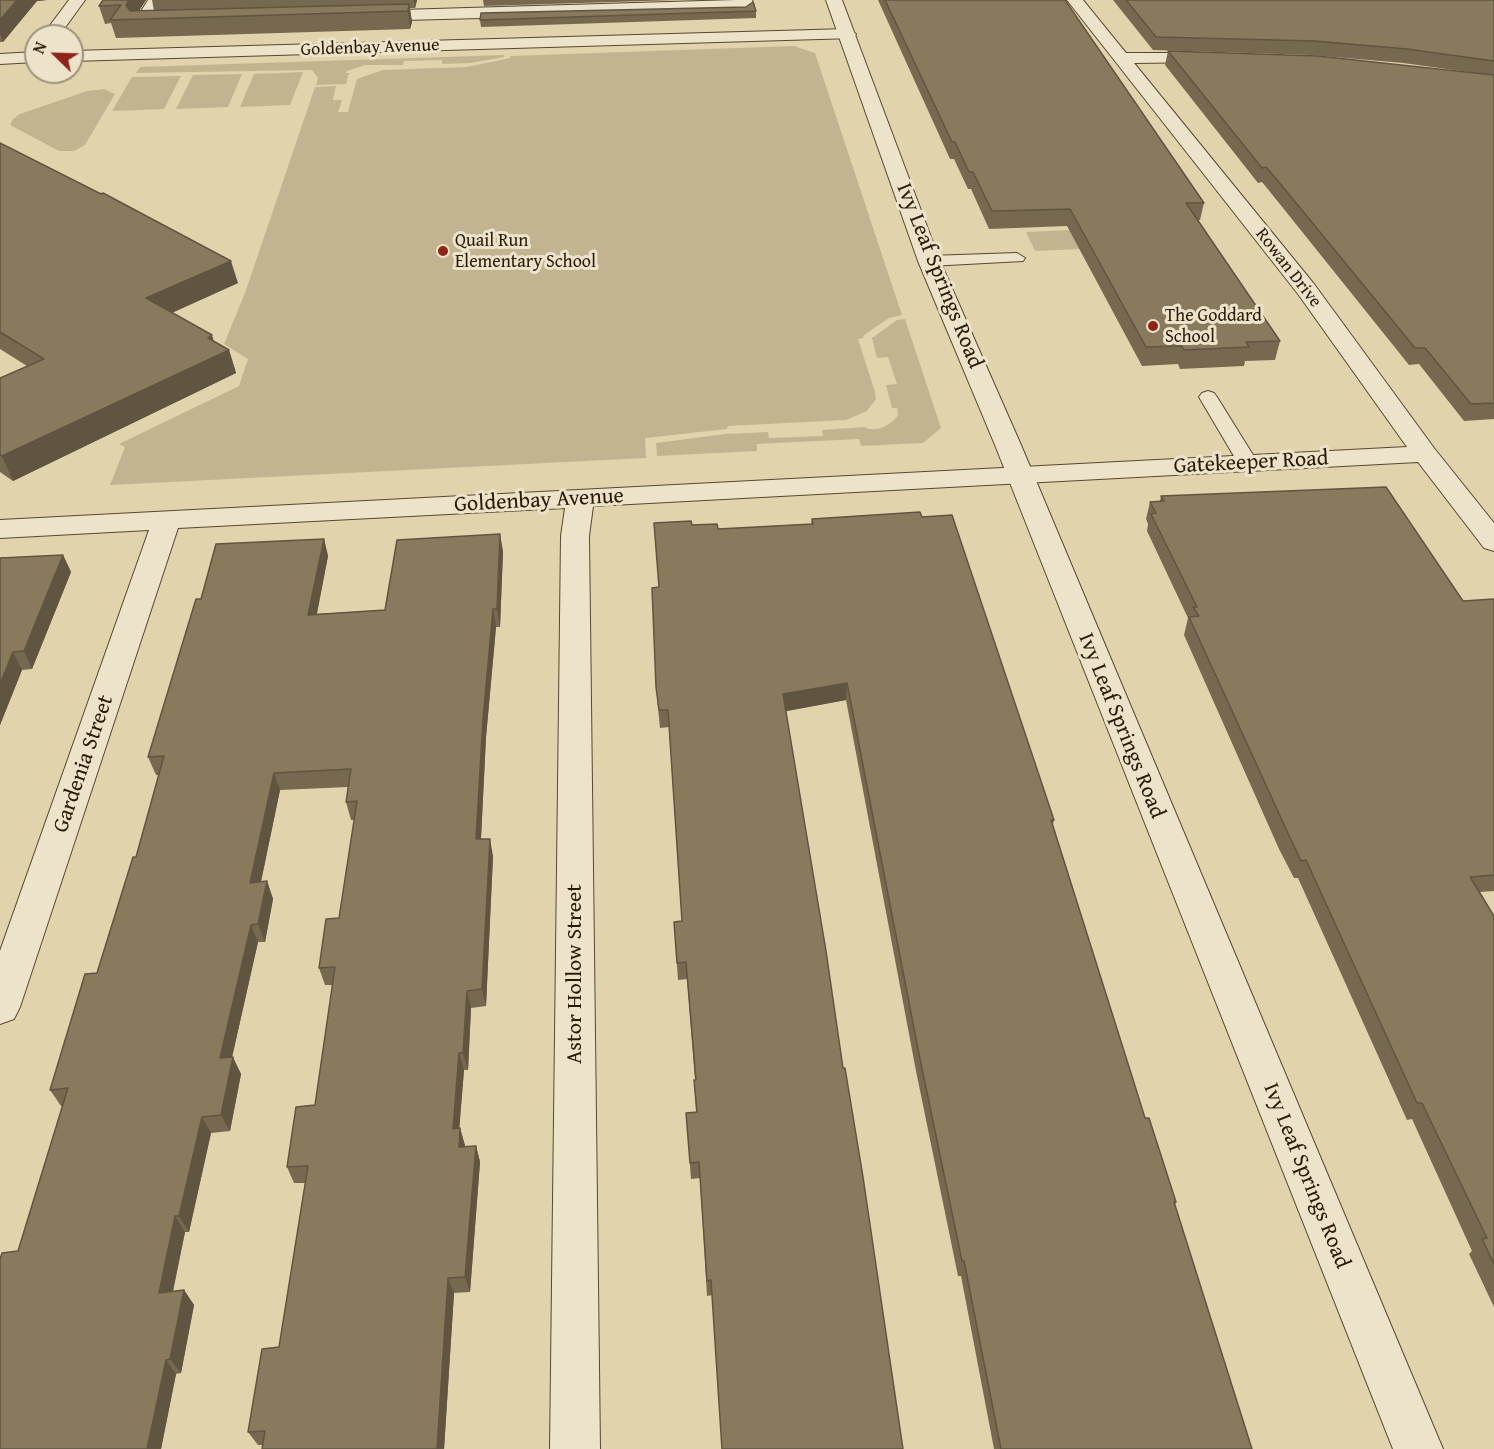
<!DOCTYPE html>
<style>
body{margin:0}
#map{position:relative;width:1494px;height:1449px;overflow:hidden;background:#e1d4ad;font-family:"Gentium Book Plus",serif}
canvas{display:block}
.north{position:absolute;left:24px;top:24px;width:60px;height:60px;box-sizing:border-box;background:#ece3ca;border:2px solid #9f927c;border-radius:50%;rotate:293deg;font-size:16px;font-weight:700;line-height:24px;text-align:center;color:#2b1907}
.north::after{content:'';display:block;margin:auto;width:21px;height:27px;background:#8f2418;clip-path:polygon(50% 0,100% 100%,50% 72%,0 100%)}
</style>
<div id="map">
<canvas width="1494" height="1449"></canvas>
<div class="north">N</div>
</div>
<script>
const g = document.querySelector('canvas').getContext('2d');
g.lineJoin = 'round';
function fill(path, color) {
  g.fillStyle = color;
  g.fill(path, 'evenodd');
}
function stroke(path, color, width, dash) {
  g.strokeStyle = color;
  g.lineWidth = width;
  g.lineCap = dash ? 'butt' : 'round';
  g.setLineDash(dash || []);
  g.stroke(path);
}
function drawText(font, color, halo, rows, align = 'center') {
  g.font = font + ' "Gentium Book Plus",serif';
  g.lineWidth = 6;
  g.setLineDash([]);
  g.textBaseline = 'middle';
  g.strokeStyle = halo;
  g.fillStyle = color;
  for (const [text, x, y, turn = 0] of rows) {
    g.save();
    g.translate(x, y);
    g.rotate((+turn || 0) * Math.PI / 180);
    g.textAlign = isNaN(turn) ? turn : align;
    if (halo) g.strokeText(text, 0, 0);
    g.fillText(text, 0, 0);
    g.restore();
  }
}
const green = new Path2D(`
 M794 46 815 53 902 315 889 318 864 335 863 338 858 339 875 392 876 399 867 411 846 420 728 426 727 429 645 438 646 458 110 485 125 447 119 444 239 386 248 359 224 344 245 293 315 87 336 86 333 100H342L338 112H348L357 79 383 70 467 67 510 58V56Z
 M504 55V57L471 63 442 64V60L404 61 403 65H365L347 71 346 73H349L346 84 316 85 318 78 312 70 136 73 140 67Z
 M303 72 290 105 240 107 254 74Z
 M242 74 228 107 176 109 193 75Z
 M181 76 164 109 112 111 132 77Z
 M104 89 115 94 85 145 74 151H59L10 125 13 119 20 114 87 91Z
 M1070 230 1080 249 1035 251 1026 232Z
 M905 319 941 428 923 443 861 446 859 439 757 444V451L657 456 656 443 725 434 768 432 769 438 823 436 822 430 865 427C875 433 891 426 898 415L897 408H892L886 385 897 384 888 357 877 358 872 338 897 320Z`);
const service = new Path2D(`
 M1017 253 1025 258 1023 261 929 266 921 261 929 256Z
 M1208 391 1214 393 1217 397 1258 463 1255 467H1241L1238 463 1199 397 1202 393Z`);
const minor = new Path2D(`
 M69 0H85L59 36H42Z
 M148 0H164L152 19 178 20 180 23 178 26 135 27 133 24Z
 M736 0H752L754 6 746 11 367 21 359 16 367 11Z
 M1067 0H1083L1126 53H1218L1221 57 1218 61 1212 62 1134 63 1314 284 1434 448 1494 523V551L1484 548 1418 462 593 506 589 536 600 1449H550L561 536 565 508 178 528 20 1007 14 1019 0 1024V951L149 530 0 538V520L1407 447 1298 294Z
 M848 29 856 34 854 38 72 61V51Z
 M36 52V62L0 64V54Z`);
const tertiary = new Path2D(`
 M826 0H842L940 261 1021 445 1443 1449H1393L995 445 918 261Z`);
const wall = new Path2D(`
 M0 0H47L37 1 3 42H0Z
 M103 0H146L139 11H154L152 0H417L415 8H410L412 22 410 29 116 38 111 23 105 24 99 6Z
 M483 0H677L484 6Z
 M878 0H1065L1204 203 1200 220H1198L1280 341 1275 360 1245 361 1244 366 1180 369 1178 364 1142 366 1067 226 989 229 971 189H968L954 159H950Z
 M1113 0H1494V419L1464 421 1419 364 1409 365 1279 203 1262 182 1258 183 1165 65 1168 51 1476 73 1403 63 1311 55 1153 50Z
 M756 11V18L481 27 480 20Z
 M0 143 238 283 172 313 214 341 229 350 236 373 13 481 0 472V378L27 366 0 349Z
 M1161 496 1463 601 1494 599V891L1480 892 1494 916V1307L1469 1254 1472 1251 1412 1119 1407 1120 1298 878H1294L1279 849 1184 635 1188 618 1147 531 1148 524 1146 519 1150 502 1160 501Z
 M812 519 1054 820 1053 825 1130 1070 1145 1118 1176 1202 1175 1205 1252 1449H994L961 1276H958L916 1071 846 700 785 711 712 1295 707 1296 700 1178 691 1179 686 1113 696 1112 694 1080H695L687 979 678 980 674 922 682 921 669 727 660 728 656 687 692 525 718 529 811 524Z
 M324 539 328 556 317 614 385 610 503 551 500 627H496L486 737 481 839 493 856 486 1006 471 1008 468 1070H464L459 1128H460L465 1147 476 1146 480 1162 470 1292 454 1293 444 1449H262L263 1445H258L248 1432 279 1347 305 1183H294L287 1167 315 1105 333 985H325L319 968 339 918 354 820H351L346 802 348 787 280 790 261 882 267 881 273 899 265 942H258L232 1057 241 1074 230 1131 211 1133 189 1232H185L173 1292 184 1290 194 1305 181 1373 176 1374 161 1449H0L18 1251 63 1106H61L50 1090 97 973 136 857 159 775H156L148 757 201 599Z
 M63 555 71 572 32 669 22 670 0 725V558Z`);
const shadedWall = new Path2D(`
 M17 0H47L37 1 3 42 0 33V20Z
 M129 0H146L133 19 126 5Z
 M414 0H417L415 8Z
 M409 4 412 22 410 29 408 11Z
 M231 261 238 283 153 321 146 298Z
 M212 335 218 355 229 350 236 373 13 481 2 456Z
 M500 534 503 551 500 627 497 609Z
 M324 539 328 556 313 632 308 615Z
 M63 555 71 572 32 669 24 651Z
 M493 609 496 627 486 737 480 857 476 839 483 719Z
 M13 652 22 670 0 725V684Z
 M847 683 846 700 782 712 783 694Z
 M274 773 280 790 257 900 250 883Z
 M490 839 493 856 486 1006 482 989Z
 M267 881 273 899 265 942 258 924Z
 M251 925 258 942 228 1075 220 1058Z
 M467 991 471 1008 468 1070 463 1053Z
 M459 1053 464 1070 458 1145 453 1129Z
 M233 1057 241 1074 230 1131 221 1115Z
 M202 1117 211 1133 189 1232 179 1216Z
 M460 1128 465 1145 464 1163 459 1147Z
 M476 1146 480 1162 470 1292 465 1277Z
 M175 1216 185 1232 169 1308 159 1293Z
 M448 1278 454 1293 444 1449H437Z
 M184 1290 194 1305 181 1373 170 1359Z
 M166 1360 176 1374 161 1449H147Z`);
const building = new Path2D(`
 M0 0H17L0 20Z
 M103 0H129L126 5 130 11 409 4 408 11 110 20 121 5 99 6Z
 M885 0H1065L1204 203H1186L1280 341 1246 342 1249 347 1184 350 1182 346 1146 347 1070 209 992 211 973 172H969L955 142H952Z
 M1126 0H1494V61L1407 49 1315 41 1156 37Z
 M753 2 756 11 480 20 481 13 746 7Z
 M1168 51 1318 56 1494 75V403L1471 404 1425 348H1415L1283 187 1266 167 1262 168Z
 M0 143 101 194 103 193 231 261 146 298 212 335 208 338 229 350 2 456 0 455V378L44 359 0 332Z
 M1386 487 1463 601 1494 599V875L1470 877 1494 916V1264L1482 1239 1487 1238 1422 1103H1417L1306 860 1301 861 1287 831 1189 617 1199 616 1193 607H1197L1151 514 1156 513 1150 502 1164 501 1161 496Z
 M920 512 922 517 952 515 1054 820H1051L1130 1070 1145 1118H1149L1176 1202H1174L1252 1449H1001L964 1261H962L919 1054 847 683 783 694 826 951 843 1068H845L863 1177 903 1449H722L711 1280 707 1281 699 1162 690 1163 686 1113 697 1112 694 1080H696L686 962 677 963 674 922 682 921 668 710H659L656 687 652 588 659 587 654 523 691 521 692 525 717 524 718 529 813 524 812 519Z
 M500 534 497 609H493L483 719 476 839H490L482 989 467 991 463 1053H459L453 1129 460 1128 459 1147 476 1146 465 1277 448 1278 437 1449H262L265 1431 248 1432 262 1349 279 1347 308 1166 287 1167 296 1107 315 1105 335 967 319 968 326 919 339 918 357 801 346 802 351 769 274 773 250 883 267 881 258 924 251 925 220 1058 233 1057 221 1115 202 1117 179 1216H175L159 1293 184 1290 170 1359 166 1360 147 1449H0V1259L2 1253 18 1251 68 1088 50 1090 85 974 97 973 133 857H136L164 756 148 757 196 599H201L216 544 324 539 308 615 385 610 397 540Z
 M63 555 24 651 13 652 0 684V558Z`);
const markers = [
 [443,251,6,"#8f2418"],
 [1153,326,6,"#8f2418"]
];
const farStreetnames = [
 ["Goldenbay Avenue",370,48,-2],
 ["Rowan Drive",1288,268,52]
];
const farPoinames = [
 ["Quail Run",455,241],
 ["Elementary School",455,262],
 ["The Goddard",1165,316],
 ["School",1165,337]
];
const streetNames = [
 ["Ivy Leaf Springs Road",939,276,68],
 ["Gatekeeper Road",1251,463,-3],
 ["Goldenbay Avenue",539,501,-3],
 ["Ivy Leaf Springs Road",1121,726,68],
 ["Gardenia Street",84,764,-71],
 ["Astor Hollow Street",575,974,-90],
 ["Ivy Leaf Springs Road",1306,1176,68]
];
fill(green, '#c2b491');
stroke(service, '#584830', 2);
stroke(minor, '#584830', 2);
stroke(tertiary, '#584830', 2);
fill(service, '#ece3ca');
fill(minor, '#ece3ca');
fill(tertiary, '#ece3ca');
fill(wall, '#776950');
fill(shadedWall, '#615541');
fill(building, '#8a7a5d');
stroke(building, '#615541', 1.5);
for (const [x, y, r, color] of markers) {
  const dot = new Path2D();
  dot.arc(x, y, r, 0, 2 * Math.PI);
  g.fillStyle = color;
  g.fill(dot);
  stroke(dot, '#ece3ca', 2);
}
drawText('18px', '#2b1907', '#ece3ca', farStreetnames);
drawText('18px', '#2b1907', '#ece3ca', farPoinames, 'left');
drawText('22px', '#2b1907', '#ece3ca', streetNames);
</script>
